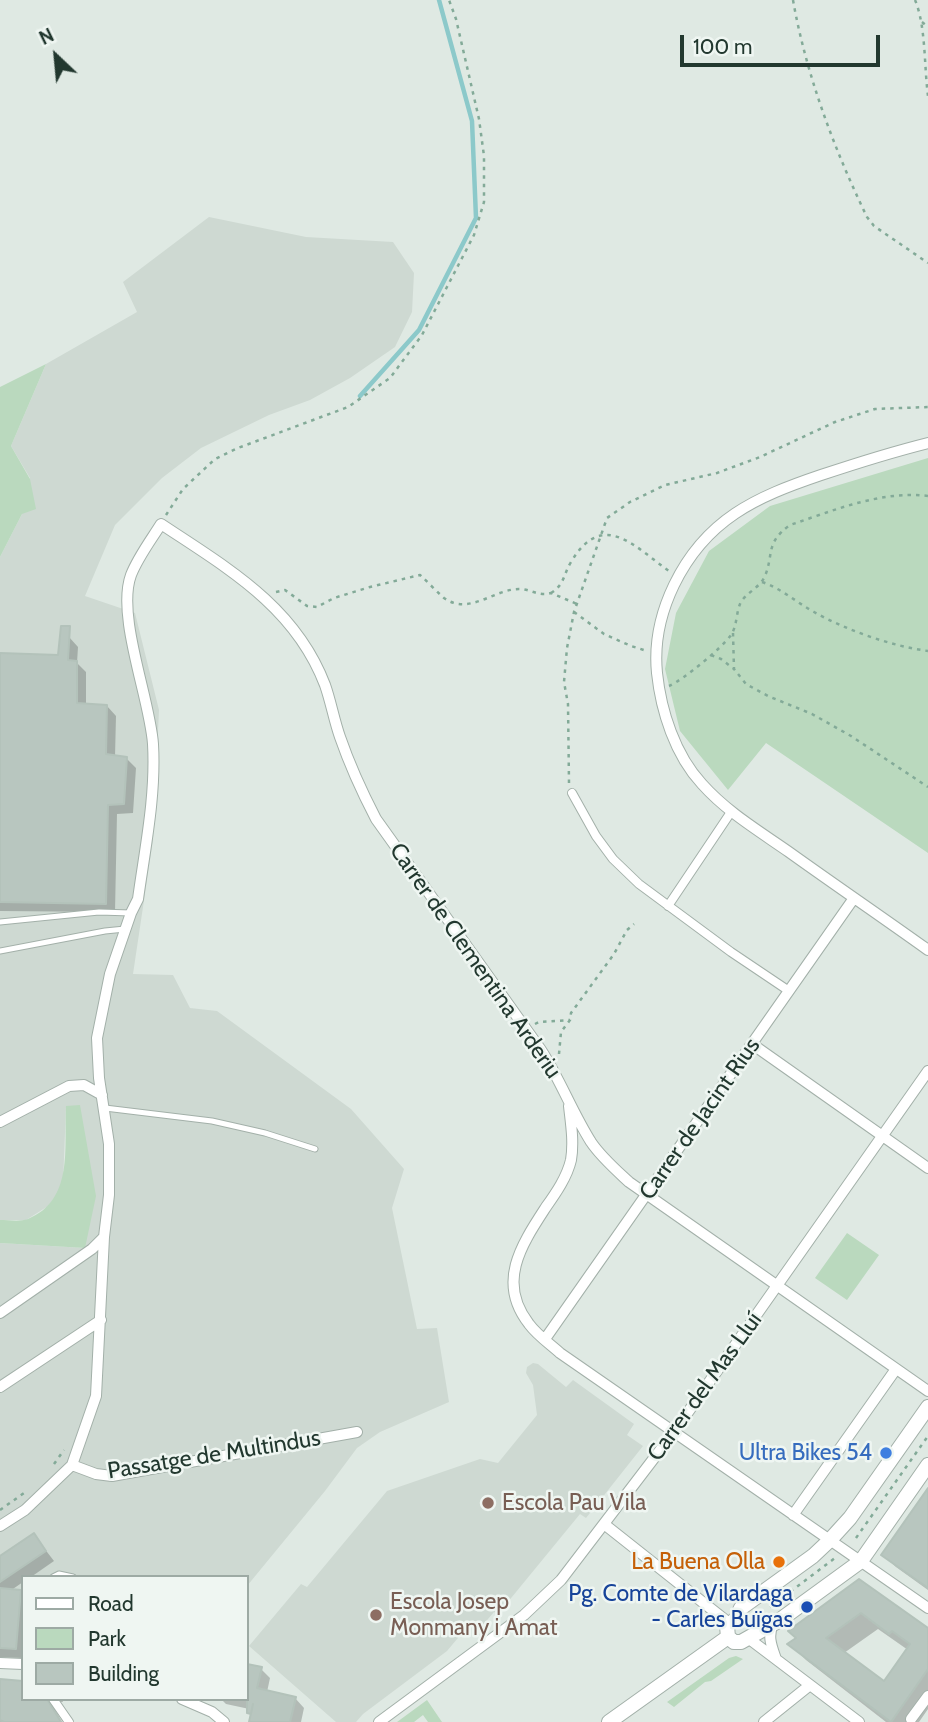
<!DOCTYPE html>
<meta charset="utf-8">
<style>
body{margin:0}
#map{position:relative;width:928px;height:1722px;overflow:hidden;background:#dfe9e3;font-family:Cabin,sans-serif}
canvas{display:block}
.legend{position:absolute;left:21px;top:1575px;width:228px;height:126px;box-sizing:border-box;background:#eff6f2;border:2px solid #9daaa4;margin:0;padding:9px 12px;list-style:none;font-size:21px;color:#22382f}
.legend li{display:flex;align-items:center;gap:14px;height:35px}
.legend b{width:35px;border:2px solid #9daaa4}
.north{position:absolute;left:21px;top:21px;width:70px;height:70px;-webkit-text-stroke:5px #eff6f2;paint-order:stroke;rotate:334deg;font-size:19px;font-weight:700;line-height:28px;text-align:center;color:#22382f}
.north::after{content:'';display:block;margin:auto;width:24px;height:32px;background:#22382f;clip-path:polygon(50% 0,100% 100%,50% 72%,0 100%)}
.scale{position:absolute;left:680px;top:35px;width:200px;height:32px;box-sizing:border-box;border:4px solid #22382f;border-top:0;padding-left:9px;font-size:21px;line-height:24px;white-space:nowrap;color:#22382f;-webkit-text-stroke:5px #eff6f2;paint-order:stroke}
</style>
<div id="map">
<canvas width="928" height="1722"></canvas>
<ul class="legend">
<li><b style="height:9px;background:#fff"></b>Road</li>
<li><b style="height:19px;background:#bad9be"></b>Park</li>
<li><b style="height:19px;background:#b8c6bf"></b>Building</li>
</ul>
<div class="north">N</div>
<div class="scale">100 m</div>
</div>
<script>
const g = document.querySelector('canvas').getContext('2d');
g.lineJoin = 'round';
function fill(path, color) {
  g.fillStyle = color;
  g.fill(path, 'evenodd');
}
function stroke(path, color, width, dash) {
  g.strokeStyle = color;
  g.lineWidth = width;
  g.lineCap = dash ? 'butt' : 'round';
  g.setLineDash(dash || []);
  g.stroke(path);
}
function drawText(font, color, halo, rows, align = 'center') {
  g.font = font + ' Cabin,sans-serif';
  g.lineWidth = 5;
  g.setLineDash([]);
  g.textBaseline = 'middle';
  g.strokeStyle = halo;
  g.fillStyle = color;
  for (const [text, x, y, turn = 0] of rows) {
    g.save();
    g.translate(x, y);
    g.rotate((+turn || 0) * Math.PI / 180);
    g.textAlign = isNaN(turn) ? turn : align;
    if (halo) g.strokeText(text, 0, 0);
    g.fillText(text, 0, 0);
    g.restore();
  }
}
const built = new Path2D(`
 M209 217 306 237 393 242 414 273 412 312 395 347 350 378 310 400 269 415 201 448 162 478 115 525 85 596 135 613 159 710 153 840 133 974 173 975 190 1008 217 1011 351 1109 404 1169 392 1208 417 1329 437 1328 449 1402 380 1432 357 1448 325 1491 247 1586V1577H23V1668L0 1666V1243L85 1248 66 1107 63 1184 53 1203 26 1220H0V557L22 514 30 478 11 446 46 364 137 312 123 282Z
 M533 1363 538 1364 566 1387 573 1380 634 1424 627 1435 643 1446 586 1518 580 1514 498 1614 494 1612 482 1626 473 1620 447 1651 363 1714 356 1722H336L249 1646 301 1584 307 1587 387 1491 480 1459 498 1463 537 1415 533 1385 526 1373 527 1367Z`);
const green = new Path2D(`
 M46 364 11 446 30 479 36 509 22 514 0 557V387Z
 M928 458V853L766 743 728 790 680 731 665 669 676 613 709 551 770 506Z
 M80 1105 96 1196 85 1248 0 1243V1220C8 1220 20 1222 28 1219 74 1200 64 1148 66 1106Z
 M847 1233 879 1255 847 1300 815 1278Z
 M736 1656 743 1659 711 1681 705 1682 674 1707 667 1702 729 1658Z
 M427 1700 442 1722H428L423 1715 414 1722H397Z`);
const shadow = new Path2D(`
 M69 637 78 647 77 663 86 672V706H107L116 716 115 757 126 758 136 768 133 813 117 814 115 912 0 911V655L60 656Z
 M928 1491V1590L896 1567 883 1555Z
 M34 1535 54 1561 31 1577H23V1582L10 1591H20L23 1594V1658L0 1657V1558Z
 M859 1581 928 1630V1709L919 1722H886L806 1660 790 1644ZM878 1629 908 1650 884 1684 844 1653Z
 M247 1665 261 1669 270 1678 267 1692 295 1698 304 1708 301 1722H251L254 1710 226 1704 221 1699H247Z
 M0 1680 23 1699H62L63 1702H57L55 1710 62 1722H0Z`);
const stream = new Path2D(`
 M360 396 419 330 476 218 472 121 439 0`);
const building = new Path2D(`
 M61 626H70L68 660 77 661V703L107 705 106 754 127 757 124 804 108 805 106 904 0 902V653L58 655Z
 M928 1488V1588L881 1555Z
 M34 1533 46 1551 0 1582V1556Z
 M859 1579 928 1628V1669L891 1722 787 1644 796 1638 788 1631ZM861 1613 889 1634 892 1631 910 1644 884 1681 826 1638Z
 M0 1588 21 1590 16 1649 0 1648Z
 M247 1664 262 1667 257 1688 296 1697 290 1722H249L253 1704 251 1714 247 1713Z
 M0 1679 23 1681V1699H47L61 1722H4L0 1720Z`);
const path = new Path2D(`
 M793 0C806 74 834 149 867 217L874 226 928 263
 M915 0C926 26 924 66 928 96
 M922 22 928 27
 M166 515 183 489 215 459 238 448 348 407 390 378 422 335 474 235 484 202V156L479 119 456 19 449 0
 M762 582C782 589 796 602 814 612 846 630 891 646 928 651
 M276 592 285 590 307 606 317 607 334 598 370 587 420 575C428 582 436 591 444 598 469 616 494 589 519 589 531 589 539 597 551 593L577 604
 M551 593C565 584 563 575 571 562 603 508 636 548 669 571
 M574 612 604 634 631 646 647 651
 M733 633 734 669 746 684 768 696 812 714 851 736 928 787
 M711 655 721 659 734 669
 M669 686C683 680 722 648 731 635 737 626 736 614 740 604 745 593 760 588 765 576 774 554 765 543 790 525 832 511 882 490 928 496
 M569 783 568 704 564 682 567 648 574 612 607 518 630 502 665 485 717 473 760 457 835 422 875 409 928 407
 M535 1024 539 1022 570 1020
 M559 1054 561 1032 570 1020 571 1013 614 954 627 930 634 924
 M54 1464 64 1450
 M0 1510 24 1493
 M856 1538 928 1436
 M770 1607 835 1558`);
const service = new Path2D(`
 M0 922 99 912 131 913
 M0 951 105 931 125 929
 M105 1108 212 1121 265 1133 315 1149
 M53 1577 59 1574 73 1577`);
const pedestrian = new Path2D(`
 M572 793 596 836 613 859 639 884 731 952 789 991
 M668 906 731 812
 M53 1699 69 1722`);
const minor = new Path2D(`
 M928 443C892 452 857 463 821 475 756 497 706 519 674 585 661 612 654 643 657 673 661 711 675 755 702 784 727 812 759 831 789 852 835 885 882 917 928 950
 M752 1044 928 1168
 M569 1106C571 1124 574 1142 571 1160 567 1177 556 1193 546 1207 522 1244 496 1282 529 1324 537 1335 550 1344 560 1353L928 1608
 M0 1122 69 1086 84 1085 102 1095
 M0 1313 92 1249 104 1237
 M545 1339 854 898
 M0 1387 101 1320
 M72 1465 96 1474 112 1476 357 1432
 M793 1515 896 1369
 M604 1524 729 1623
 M0 1526 25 1510 72 1465 96 1396 104 1237 109 1195V1144L99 1078 97 1038 110 974 131 913 138 899C145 848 156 796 153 744 150 699 116 616 131 575 138 557 151 540 161 524 227 568 295 606 325 685 331 702 334 720 340 737 350 766 362 792 376 819L541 1050C560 1079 572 1112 591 1142 601 1157 615 1169 629 1182L928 1391
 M773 1624C767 1637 772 1647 776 1659
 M748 1638 859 1722
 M0 1663 23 1664
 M182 1699 212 1712 224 1722
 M911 1719 928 1696
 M379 1722 524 1615 561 1580 674 1432 928 1071
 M764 1722 810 1685`);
const tertiary = new Path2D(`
 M728 1637 727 1626 736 1619 741 1608 813 1556 830 1540 850 1518 928 1407
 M728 1637 734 1642H741L780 1620 861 1561 928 1465
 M609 1722 728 1637`);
const markers = [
 [886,1453,7,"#3f7fe0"],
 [488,1503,7,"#8d6e63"],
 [779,1562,7,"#e8710a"],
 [807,1607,7,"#1a4fb4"],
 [376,1615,7,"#8d6e63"]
];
const streetNames = [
 ["Carrer de Clementina Arderiu",475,961,55],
 ["Carrer de Jacint Rius",700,1119,-55],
 ["Carrer del Mas Lluí",705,1387,-54],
 ["Passatge de Multindus",214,1455,-9]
];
const shopNames = [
 ["Ultra Bikes 54",872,1453]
];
const educationNames = [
 ["Escola Pau Vila",502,1503],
 ["Escola Josep",390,1602],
 ["Monmany i Amat",390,1628]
];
const foodNames = [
 ["La Buena Olla",765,1562]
];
const transitNames = [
 ["Pg. Comte de Vilardaga",793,1594],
 ["- Carles Buïgas",793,1620]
];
fill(built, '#ced9d2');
fill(green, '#bad9be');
fill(shadow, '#0003');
stroke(stream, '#8cc9ca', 4.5);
fill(building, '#b8c6bf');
stroke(building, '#b3c2ba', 2);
stroke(service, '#a3b0a9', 7);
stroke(pedestrian, '#a3b0a9', 10);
stroke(minor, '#a3b0a9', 12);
stroke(tertiary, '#a3b0a9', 16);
stroke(path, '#83aa98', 2.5, [3.5, 5]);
stroke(service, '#fff', 5);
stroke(pedestrian, '#fff', 8);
stroke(minor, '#fff', 10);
stroke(tertiary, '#fff', 14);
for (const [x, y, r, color] of markers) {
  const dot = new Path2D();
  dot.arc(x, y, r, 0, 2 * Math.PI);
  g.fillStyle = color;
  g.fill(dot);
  stroke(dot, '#eff6f2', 2.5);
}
drawText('23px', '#22382f', '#eff6f2', streetNames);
drawText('23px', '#366cbe', '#eff6f2', shopNames, 'right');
drawText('23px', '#785e54', '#eff6f2', educationNames, 'left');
drawText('23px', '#c56008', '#eff6f2', foodNames, 'right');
drawText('23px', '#164399', '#eff6f2', transitNames, 'right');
</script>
